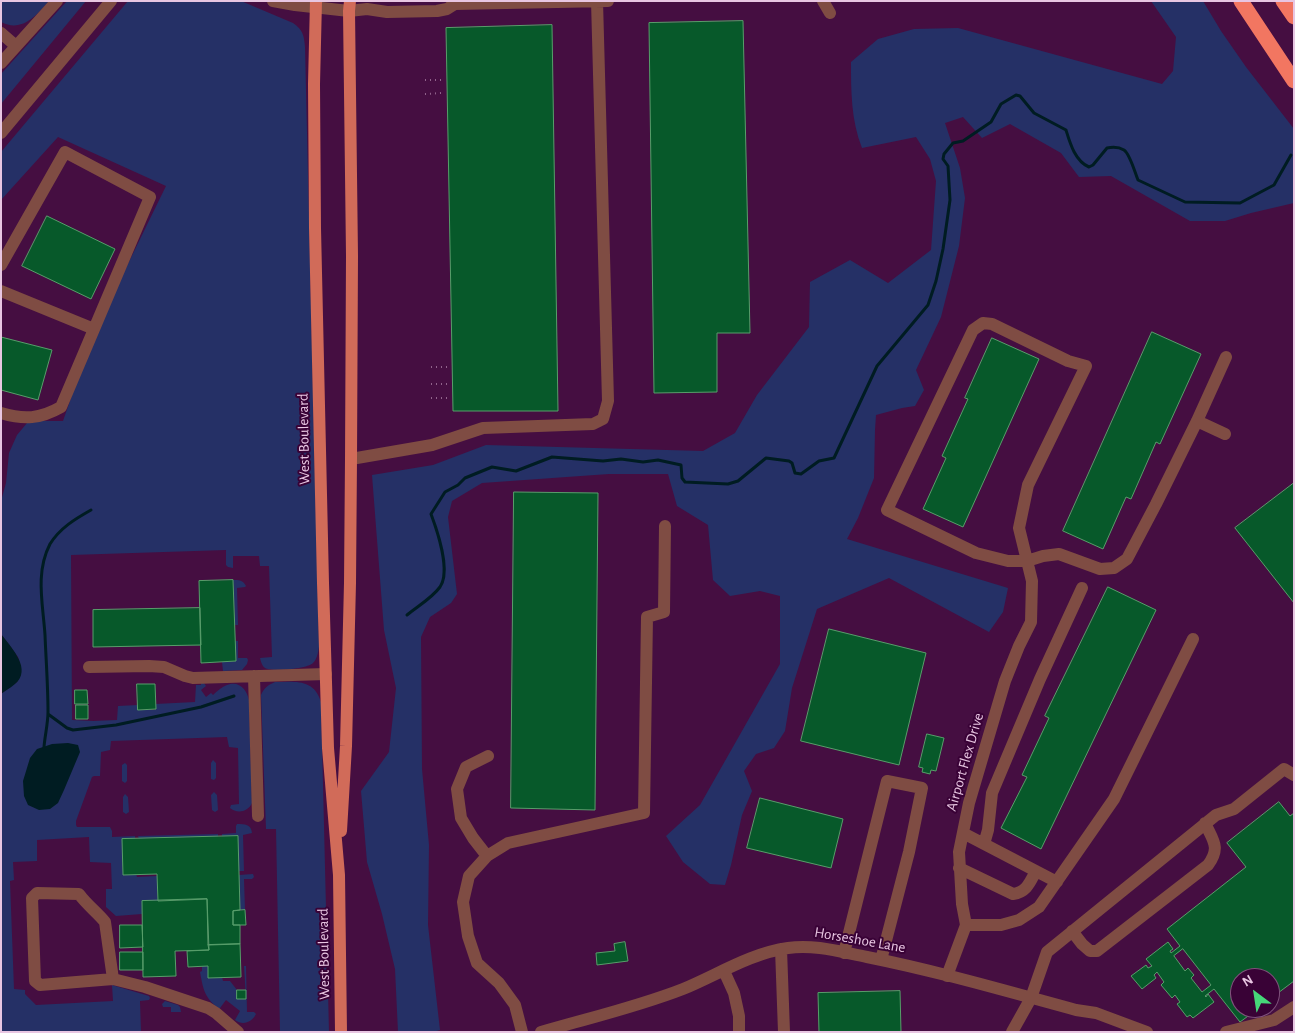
<!DOCTYPE html>
<style>
body{margin:0}
#map{position:relative;width:1295px;height:1033px;overflow:hidden;background:#450e41;font-family:"Alegreya Sans",sans-serif}
canvas{display:block}
.frame{position:absolute;inset:0;border:2px solid #e8c6e2;pointer-events:none}
.north{position:absolute;left:1230px;top:968px;width:50px;height:50px;box-sizing:border-box;background:#390236;border:1px solid #7f507b;border-radius:50%;rotate:329deg;font-size:14px;font-weight:700;line-height:20px;text-align:center;color:#e8c6e2}
.north::after{content:'';display:block;margin:auto;width:18px;height:22px;background:#46d779;clip-path:polygon(50% 0,100% 100%,50% 72%,0 100%)}
</style>
<div id="map">
<canvas width="1295" height="1033"></canvas>
<div class="frame"></div>
<div class="north">N</div>
</div>
<script>
const g = document.querySelector('canvas').getContext('2d');
g.lineJoin = 'round';
function fill(path, color) {
  g.fillStyle = color;
  g.fill(path, 'evenodd');
}
function stroke(path, color, width, dash) {
  g.strokeStyle = color;
  g.lineWidth = width;
  g.lineCap = dash ? 'butt' : 'round';
  g.setLineDash(dash || []);
  g.stroke(path);
}
function drawText(font, color, halo, rows, align = 'center') {
  g.font = font + ' "Alegreya Sans",sans-serif';
  g.lineWidth = 4;
  g.setLineDash([]);
  g.textBaseline = 'middle';
  g.strokeStyle = halo;
  g.fillStyle = color;
  for (const [text, x, y, turn = 0] of rows) {
    g.save();
    g.translate(x, y);
    g.rotate((+turn || 0) * Math.PI / 180);
    g.textAlign = isNaN(turn) ? turn : align;
    if (halo) g.strokeText(text, 0, 0);
    g.fillText(text, 0, 0);
    g.restore();
  }
}
const green = new Path2D(`
 M1 1H49C37 15 22 33 1 22Z
 M67 1H86L1 104V74Z
 M128 1H241L293 23C303 30 304 35 305 47L319 647C318 653 317 659 313 663 307 669 272 672 265 668 262 666 261 662 260 658L272 657 269 566H260L259 556H233V568L228 567 226 565V550L71 555 72 720 93 721 117 720 118 706 138 705V710H155V704L195 702 196 685H201V683H204L206 686 201 690 206 697 211 693 213 695C217 691 222 687 227 685 239 680 247 690 249 700L252 803C248 812 237 814 230 808L231 805 239 804 238 748 229 747 227 737 111 741 110 750 101 752 100 776H94L92 777 76 821V825L77 827H110L112 831V837L135 836V839L122 840 123 875 136 874 137 877 157 876 158 901H142V914L116 916 106 907V889H112L111 863 90 862 89 837 37 840V861L13 862 14 880 10 881 14 989 25 990V994L36 1005 113 1001 112 985 149 996 150 998 149 1000 140 1001 141 1032H1V694L17 682 21 674V667L18 657 1 634V501L6 483 9 453 17 435 27 423 38 421H63L71 398 75 372 166 186 58 137 1 200V152Z
 M1151 1H1203L1221 31 1246 67 1294 129V203L1251 213 1225 221H1190L1111 176 1079 177 1061 153 1010 124 982 138 963 117 945 123 960 168 965 198 959 246 941 317 916 370 924 390 915 406 902 408 876 415 875 430 874 478 858 518 847 539 1008 588 1003 612 989 632 889 578 817 609 792 688 785 731 774 748 756 754 744 771 752 791 742 815 731 865 725 885 710 884 683 862 666 836 700 805 780 664V596L760 591 730 596 713 580 708 525 677 506 668 474H609L482 483 452 501 448 517 457 594 451 603 430 617 421 637 422 769 429 845 428 925 440 1030 433 1032H398L395 969 382 914 367 862 361 791 389 752 396 688 384 630 372 475 433 465 486 445 703 451 735 433 757 395 809 327 810 282 850 260 888 283 931 250 936 181 930 159 916 137 862 148C851 120 851 91 851 62L878 39 914 29 958 28 1162 84 1173 71 1176 37Z
 M233 580C239 580 243 580 246 586L245 587 237 588 238 625H235Z
 M235 641H238V658H247L248 660 247 664 242 670 223 671 222 662 236 661Z
 M275 682C294 682 314 678 321 702L329 1032H280L276 829H266L261 695C264 688 268 685 275 682Z
 M213 760 216 763V778L214 780 211 779V763Z
 M125 763 127 765V781L125 783 122 781V765Z
 M214 792 217 795 218 810 215 812 212 810 211 795Z
 M125 794 128 797 129 812 126 814 123 812V797Z
 M237 824C245 824 251 824 252 833L243 835 244 871H239L222 837V834L236 833V826Z
 M218 834V837L139 839 138 836Z
 M253 874 254 877 252 879H244L245 910H240L239 875Z
 M202 966H208L222 977 223 981H230L237 990V999H246L244 966H246L247 1012H254L256 1014C252 1022 243 1026 235 1020L240 1011 226 1000 220 1008H218C204 997 203 988 200 972L202 971Z
 M165 1001 178 1005 180 1007 181 1012H171V1007H163L162 1004Z`);
const water = new Path2D(`
 M1 634C10 646 30 666 18 681 14 686 6 690 1 694Z
 M68 743 78 745 80 752 64 790 58 803 50 809 39 810 28 805 24 796 23 781 30 758 37 749 52 744Z`);
const stream = new Path2D(`
 M407 615C418 606 432 598 440 587 451 571 437 530 431 514L445 492 458 485 465 478 492 467 516 471 552 457 603 461 621 459 643 462 658 460 681 465 682 478 685 482 728 484 738 481 766 458 789 461 792 463 795 473 801 474 819 461 834 458 877 366 928 305 936 281 943 249 950 200 948 166 943 159 944 154 953 143 963 141 991 122 1001 104 1016 95 1020 96 1034 113 1066 130C1070 143 1075 161 1089 167L1093 165 1107 148C1112 147 1119 147 1124 150 1130 154 1135 173 1138 180L1185 202 1240 203 1274 185 1291 155
 M48 714 67 728 73 730 116 725 201 707 234 696
 M44 747C45 735 48 723 48 712 48 686 46 660 45 635 43 604 35 573 50 544 60 528 75 519 91 510`);
const building = new Path2D(`
 M743 21 750 333H717V392L654 393 649 23Z
 M552 25 558 411H453L446 28Z
 M47 216 115 249 91 299 22 266Z
 M1152 332 1201 354 1160 444 1156 442 1131 499 1126 497 1103 549 1063 531Z
 M1 337 52 350 38 400 1 390Z
 M992 338 1039 359 963 527 923 509 946 458 942 456 968 399 965 398Z
 M1294 483V603L1235 528Z
 M514 492 598 493 595 810 511 808Z
 M233 580 236 661 201 663 199 581Z
 M1108 587 1156 610 1041 849 1001 828 1027 777 1022 775 1049 718 1045 716Z
 M200 608 201 645 93 647V610Z
 M829 629 926 653 899 765 801 741Z
 M137 684H155L156 709 138 710Z
 M75 690H87L88 704H75Z
 M76 705H88V719H76Z
 M927 734 944 738 936 771 931 770 930 774 922 772 923 768 919 767Z
 M760 798 843 819 831 868 747 848Z
 M1279 802 1290 816 1294 813V981L1270 999V978H1240V1008H1259L1240 1022 1214 989 1205 996 1206 997 1208 994 1214 1002 1193 1018 1190 1015 1187 1017 1177 1004 1180 1002 1175 995 1172 998 1161 985 1164 982 1157 972 1154 975 1156 978 1142 989 1131 976 1146 965 1148 968 1152 966 1146 959 1168 942 1173 949 1170 951 1171 953 1180 946 1167 929 1246 867 1227 843ZM1183 949 1211 985 1202 992 1191 978 1194 975 1188 968 1185 971 1174 956Z
 M238 836 240 910 233 911V925H240V944L208 945 207 899 158 901 157 874 123 875 122 839Z
 M207 899 209 950 175 951 176 976 143 977 142 901Z
 M245 910 246 925H233V911Z
 M120 925H142L143 947 120 948Z
 M625 942 628 961 597 965 596 953 615 951 614 944Z
 M240 944 241 977 208 978V966L188 967 187 951 209 950 208 945Z
 M120 952H143V970H120Z
 M237 990H246V999H237Z
 M900 991 901 1032H819L818 993Z`);
const path = new Path2D(`
 M425 80H441
 M425 94 442 93
 M431 367H447
 M431 384H447
 M431 398H447`);
const minor = new Path2D(`
 M273 1 295 5 349 11 367 9 387 12 437 11 447 9 455 4 452 1
 M823 1 830 13
 M455 4 608 1
 M1 33 16 46
 M1 63 57 1
 M1 133 111 1
 M1 265 65 152 150 197 61 407C40 419 24 420 1 413
 M1 291 94 329
 M1197 421 1225 434
 M351 459 432 445 483 428 593 424 603 419 608 401 597 1
 M89 667 149 666 164 667 185 676 193 678 326 674
 M254 676 258 816
 M963 833 1057 882
 M984 844 988 830 992 793 1040 679 1082 588
 M487 856 473 838 461 818 457 789 466 767 488 756
 M959 868 1013 894C1027 892 1030 882 1036 871
 M966 925H1001L1019 920 1039 907 1114 799 1193 639
 M1072 931 1082 944 1090 951H1097L1208 865C1221 847 1213 841 1205 823
 M781 949 784 1032
 M844 953 887 781 922 788 909 852 881 960
 M724 971 734 993 739 1016V1032
 M947 976 966 925 962 904 959 852 969 803 1005 681 1019 646 1031 622 1032 581 1019 528 1028 485 1086 366 1068 361 992 324 983 323 973 330 887 510 976 553 1008 561H1027L1043 556 1059 554 1100 569 1114 568 1127 559 1156 504 1197 421 1226 357
 M113 979 105 922C97 912 87 905 79 894L37 893 32 898 35 981 40 985 113 979 145 987 208 1008 216 1013 238 1032
 M522 1032 515 1005 499 983 477 963 468 936 463 902 469 876 487 856 508 843 644 813 647 617 664 612 665 526
 M541 1032C589 1018 637 1007 683 989 717 975 751 953 788 948 814 944 841 952 867 957 937 971 1006 991 1076 1010L1096 1013 1147 1032
 M1012 1032 1031 998 1047 952 1216 815 1234 809 1284 769 1294 775
 M1226 1032 1274 1020 1294 1007`);
const major = new Path2D(`
 M316 1 314 84 315 228 323 583 328 748 339 875 341 1032
 M341 831 346 746 350 583 351 459 352 256 349 11 350 1`);
const highway = new Path2D(`
 M1241 1 1294 81
 M1283 1 1294 17`);
const streetNames = [
 ["West Boulevard",304,439,-91],
 ["Airport Flex Drive",965,762,-74],
 ["Horseshoe Lane",860,940,10],
 ["West Boulevard",324,954,-91]
];
fill(green, '#253066');
fill(water, '#001c22');
stroke(stream, '#001c22', 3);
fill(building, '#07592a');
stroke(building, '#579e6a', 1);
stroke(path, '#90638b', 2, [1, 4]);
stroke(minor, '#7f4c43', 12);
stroke(major, '#d16b59', 12);
stroke(highway, '#f27661', 15);
drawText('15px', '#e8c6e2', '#390236', streetNames);
</script>
